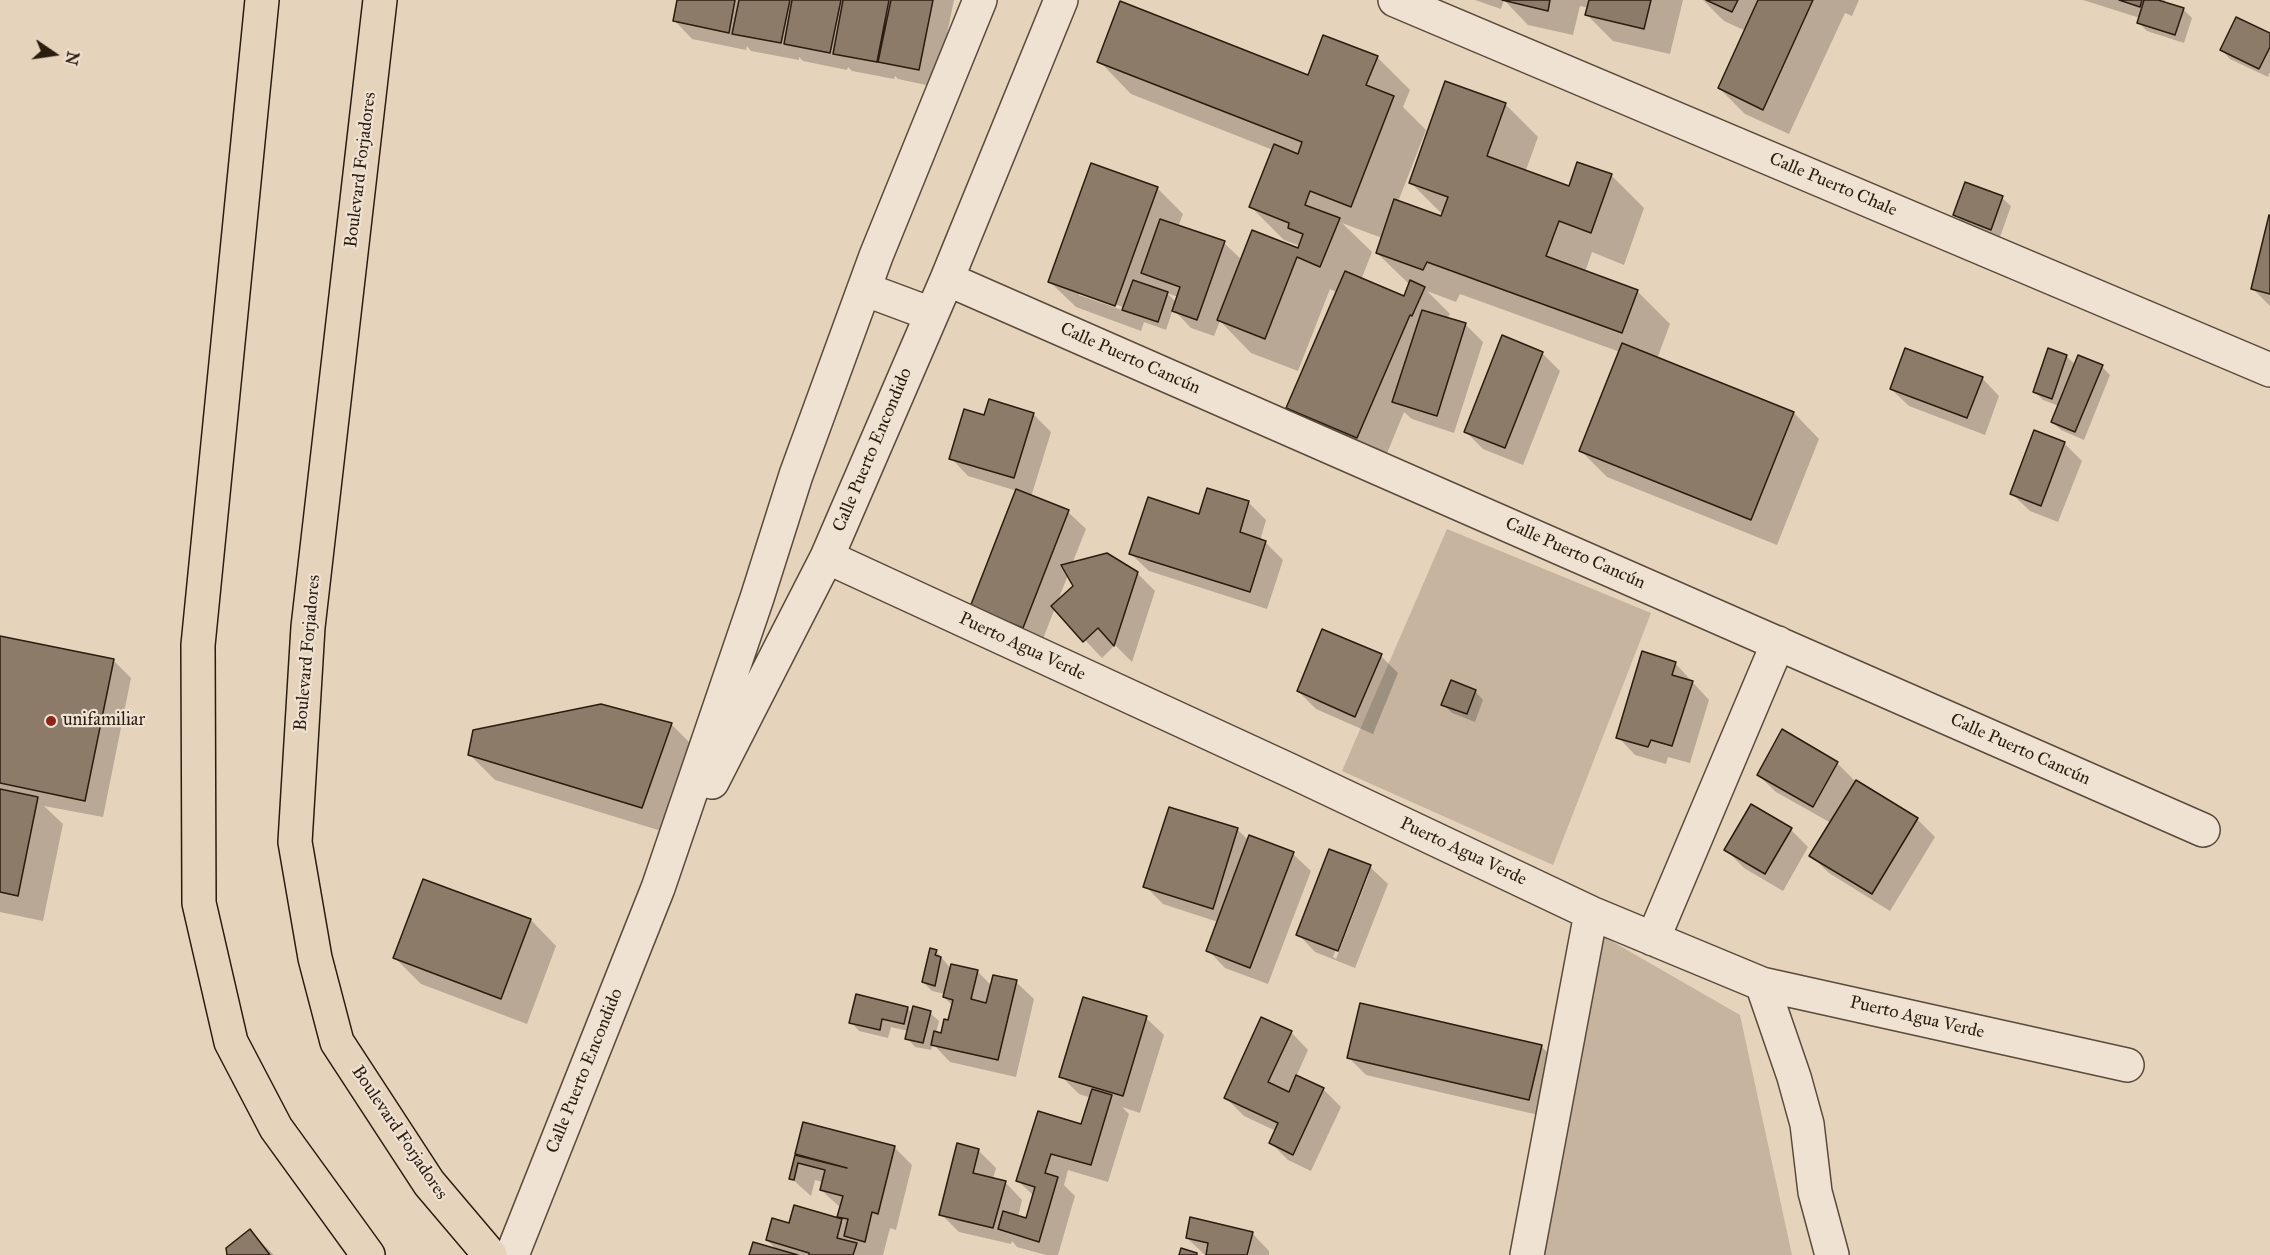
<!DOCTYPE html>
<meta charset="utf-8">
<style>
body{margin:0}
#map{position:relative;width:2270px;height:1255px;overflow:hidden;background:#e6d3bb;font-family:"IM FELL Great Primer",serif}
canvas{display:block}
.north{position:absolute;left:24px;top:24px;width:60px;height:60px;-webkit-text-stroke:4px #efe2d3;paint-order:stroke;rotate:103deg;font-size:16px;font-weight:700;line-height:24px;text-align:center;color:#2a1c0f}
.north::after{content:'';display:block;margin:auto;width:21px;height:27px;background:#2a1c0f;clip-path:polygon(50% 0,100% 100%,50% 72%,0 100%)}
</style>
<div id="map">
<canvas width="2270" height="1255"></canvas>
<div class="north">N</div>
</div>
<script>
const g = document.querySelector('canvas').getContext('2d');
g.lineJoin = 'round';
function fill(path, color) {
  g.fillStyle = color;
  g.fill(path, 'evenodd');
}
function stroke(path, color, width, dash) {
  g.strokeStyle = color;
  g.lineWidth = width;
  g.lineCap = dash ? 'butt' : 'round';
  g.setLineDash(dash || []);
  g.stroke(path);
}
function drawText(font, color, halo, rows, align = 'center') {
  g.font = font + ' "IM FELL Great Primer",serif';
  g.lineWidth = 4.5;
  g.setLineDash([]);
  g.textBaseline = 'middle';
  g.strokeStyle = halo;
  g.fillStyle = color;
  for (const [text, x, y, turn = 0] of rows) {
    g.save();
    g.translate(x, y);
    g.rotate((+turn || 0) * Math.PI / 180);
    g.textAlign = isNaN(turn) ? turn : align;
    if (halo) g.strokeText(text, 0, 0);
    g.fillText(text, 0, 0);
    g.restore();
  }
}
const green = new Path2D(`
 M1447 529 1651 613 1553 865 1342 771Z
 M1601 935 1740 1015 1792 1255H1542Z`);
const shadow = new Path2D(`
 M679 0H954L936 87 898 79 895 76 894 79 852 71 848 67 847 70 803 61 799 57V60L751 51 747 46 746 50 692 39 675 21Z
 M1475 0H1683L1670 54 1613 41 1587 15 1589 8 1580 6 1573 35 1528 25 1504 0 1501 9Z
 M1703 0H1859L1852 16 1845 13 1789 134 1745 114 1719 88 1746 31 1724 21Z
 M2083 0H2165L2164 3 2184 10 2192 18 2184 43 2147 31 2139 23 2140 18Z
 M2270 35V72L2268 77 2230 59 2222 50Z
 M1377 57 1410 90 1403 107 1426 130 1398 202 1442 218 1443 215 1411 183 1505 104 1538 137 1526 170 1570 187 1611 175 1644 208 1624 265 1592 252 1585 272 1637 291 1670 324 1657 359 1794 413 1819 439 1777 545 1607 477 1581 451 1620 352 1460 294 1456 302 1427 291 1450 314 1447 319 1465 324 1483 342 1454 433 1412 419 1404 412 1383 463 1314 434 1288 408 1338 293 1330 289 1298 371 1251 353 1220 321 1214 336 1191 328 1173 309 1166 330 1144 322 1141 331 1076 307 1050 282 1157 188 1183 214 1178 227 1224 243 1242 260 1299 250 1300 246 1284 240 1251 207 1273 150 1131 94 1099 61 1309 77ZM1342 223 1382 238 1377 253 1410 285 1405 298 1361 280 1372 252ZM1079 291 1123 307 1122 310 1079 295ZM1167 293 1178 297 1176 302Z
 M1966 184 2002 198 2011 206 2000 237 1963 223 1955 214Z
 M2270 218V306L2252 288Z
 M1542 353 1560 371 1523 465 1483 449 1466 432Z
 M2066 356 2076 365 2102 367 2110 375 2084 440 2061 430 2052 422 2059 406 2043 400 2035 392Z
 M1982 378 1999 396 1985 435 1909 406 1891 389Z
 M1033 414 1051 432 1031 497 1068 512 1086 529 1072 564 1137 573 1155 591 1132 662 1115 645 1102 658 1055 608 1041 644 990 625 1017 491 968 476 951 458 984 417ZM1068 575 1075 587 1057 603Z
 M2035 432 2065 444 2082 461 2058 522 2030 511 2012 494Z
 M1248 502 1266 520 1260 541 1265 542 1283 560 1267 609 1149 571 1131 554 1200 516Z
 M0 638 114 661 131 678 103 817 44 806 63 824 43 921 0 912Z
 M1381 656 1398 673 1373 734 1316 709 1298 691Z
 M1675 663 1709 700 1690 763 1668 757 1666 764 1635 755 1618 737Z
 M1475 691 1483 700 1475 722 1452 713 1443 704Z
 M671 724 697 750 668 833 495 780 469 754Z
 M1837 763 1855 781 1917 819 1935 837 1890 911 1829 873 1811 856 1831 823 1776 792 1758 775Z
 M1237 829 1249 841 1293 854 1311 871 1268 984 1225 968 1208 950 1218 922 1163 904 1145 886Z
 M1791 830 1808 847 1783 891 1744 868 1726 850Z
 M1370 867 1388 884 1355 968 1315 952 1298 934ZM1366 874H1369L1336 959 1333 957Z
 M424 881 531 920 556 946 527 1024 421 984 395 958Z
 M936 951 951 969 977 971 992 986 1016 982 1034 999 1016 1077 950 1062 933 1044 931 1050 915 1047 907 1038 908 1031 891 1027 888 1038 859 1031 851 1022 907 1008 913 1013H930L939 1021 936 1033 942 1035 950 1022 953 1006 944 997 945 994 932 991 923 982Z
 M1146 1018 1164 1035 1140 1113 1122 1107 1129 1114 1108 1182 1068 1170 1064 1185 1075 1196 1058 1255H1046L1017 1247 1012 1241 1011 1244 959 1232 941 1214 978 1150 996 1168 993 1179 1005 1182 1022 1200 1018 1217 1027 1220 1034 1196 1018 1181 1082 1126 1091 1098 1079 1094 1061 1076Z
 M1291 1032 1308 1050 1296 1077 1323 1089 1341 1107 1311 1171 1288 1160 1271 1143 1276 1131 1244 1116 1226 1098Z
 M1541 1046 1559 1064 1547 1117 1366 1075 1348 1057Z
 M804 1124 895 1148 912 1165 896 1230 890 1228 883 1255H750L778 1251 767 1240 790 1224 795 1207 844 1222 839 1216 841 1208 821 1190 823 1182 815 1180 811 1196 791 1178Z
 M250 1231 274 1255H228Z
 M1252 1233 1269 1251V1255H1205L1187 1238Z`);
const building = new Path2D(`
 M677 0H735L729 33 673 21Z
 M739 0H790L781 43 732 34Z
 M792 0H841L830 53 784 44Z
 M843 0H889L877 62 833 54Z
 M891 0H933L919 70 878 62Z
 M1502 0H1550L1548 11Z
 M1589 0H1651L1644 29 1585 15Z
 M1706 0H1738L1732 12Z
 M1758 0H1813L1763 110 1718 88Z
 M2119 0H2142L2140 7Z
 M2144 0H2158L2184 8 2175 35 2137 23Z
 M1120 1 1308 75 1323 35 1378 56 1366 85 1394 96 1351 207 1310 191 1305 205 1340 218 1320 267 1297 257 1265 339 1217 320 1252 230 1298 248 1303 234 1288 228 1289 223 1249 207 1274 144 1298 154 1302 142 1097 62Z
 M2236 17 2270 33V47L2259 69 2220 50Z
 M1445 81 1506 103 1487 156 1569 186 1577 162 1612 174 1591 233 1559 221 1546 256 1638 290 1622 333 1427 262 1423 270 1376 253 1394 199 1441 216 1448 197 1409 183Z
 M1091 163 1158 187 1115 306 1048 282Z
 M1965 182 2003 196 1991 230 1953 215Z
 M2269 215H2270V294L2251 289Z
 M1160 219 1225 241 1197 320 1172 311 1180 287 1141 273Z
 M1345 271 1404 296 1410 280 1425 287 1412 316 1410 315 1357 438 1286 408Z
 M1133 280 1168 292 1158 322 1122 310Z
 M1422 310 1466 323 1437 416 1392 402Z
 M1502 335 1543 352 1505 448 1464 432Z
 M1622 343 1794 412 1751 520 1579 451Z
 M1905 348 1983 377 1967 418 1890 389Z
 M2048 348 2067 355 2052 399 2033 392Z
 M2078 355 2103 365 2075 432 2051 422Z
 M989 399 1034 413 1014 478 949 459 964 409 984 415Z
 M2034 430 2065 442 2041 506 2010 494Z
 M1207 488 1249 501 1240 532 1266 541 1250 592 1129 554 1148 497 1199 514Z
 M1016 489 1069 510 1023 628 970 607Z
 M1107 553 1138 572 1114 646 1098 628 1083 642 1051 606 1073 586 1061 565Z
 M1322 629 1382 654 1355 717 1297 691Z
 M0 636 114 659 85 801 0 783Z
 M1642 651 1676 662 1672 675 1693 681 1672 746 1651 740 1648 747 1616 738Z
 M1451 680 1476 690 1467 714 1441 705Z
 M601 704 672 723 642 808 468 755 473 730Z
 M1782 729 1838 762 1813 807 1757 775Z
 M1856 780 1918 818 1872 894 1809 856Z
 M0 789 38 797 18 896 0 892Z
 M1751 804 1792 828 1765 874 1724 850Z
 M1169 807 1238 828 1213 909 1143 887Z
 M1249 835 1294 852 1250 968 1206 951Z
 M1329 849 1371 865 1338 951 1296 935Z
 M423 879 531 919 501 999 393 958Z
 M930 948 937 950 935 955 941 957 935 986 922 982Z
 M951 964 978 970 971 999 986 1003 993 975 1017 980 998 1060 931 1045 934 1031 941 1033 944 1019 948 1020 953 1000 943 997Z
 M856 994 908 1007 904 1024 882 1019 880 1030 849 1023Z
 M1083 997 1147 1016 1123 1096 1059 1077Z
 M1360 1003 1542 1045 1529 1100 1347 1058Z
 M913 1006 931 1011 923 1043 905 1039Z
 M1261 1017 1292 1031 1268 1082 1289 1092 1296 1075 1324 1088 1293 1155 1269 1143 1278 1123 1224 1098Z
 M1092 1089 1112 1095 1091 1165 1051 1154 1045 1173 1058 1177 1039 1242 998 1229 1003 1211 1026 1218 1035 1187 1016 1181 1038 1111 1081 1124Z
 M803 1122 895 1146 878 1214 872 1212 865 1242 844 1236 848 1219 837 1217 843 1196 820 1190 825 1170 798 1163 794 1180 789 1179 795 1155 847 1168 795 1154Z
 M957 1143 979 1149 973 1173 1006 1181 993 1228 939 1215Z
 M794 1205 842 1219 837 1238 857 1243 853 1255H809V1253L766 1240 772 1218 789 1223Z
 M1190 1217 1253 1232 1247 1255H1206L1208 1243 1186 1238Z
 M250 1229 270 1255H227L226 1248Z
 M753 1242 798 1255H749Z
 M1181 1248 1197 1253V1255H1179Z`);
const minor = new Path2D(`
 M1395 0 2270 370
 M947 279 2203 830
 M864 289 931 314
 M827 557 1289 770 1591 913 1762 984 2127 1065
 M712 782 827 557 947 279 1061 0
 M1653 939 1778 643
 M1762 984 1794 1077 1807 1124 1815 1192 1832 1255
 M512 1255 658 888 757 598 796 475 876 256 980 0
 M1527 1255 1591 913`);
const major = new Path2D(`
 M262 0 198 645 199 903 231 1042 276 1128 368 1255
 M380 0 308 627 295 842 315 958 337 1042 429 1183 490 1255`);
const markers = [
 [51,721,6,"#8f2418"]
];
const streetNames = [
 ["Boulevard Forjadores",361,170,-83],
 ["Calle Puerto Chale",1833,185,23],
 ["Calle Puerto Cancún",1130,359,24],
 ["Calle Puerto Encondido",873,450,-67],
 ["Calle Puerto Cancún",1575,554,24],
 ["Puerto Agua Verde",1022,647,25],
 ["Boulevard Forjadores",308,653,-85],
 ["Calle Puerto Cancún",2020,750,24],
 ["Puerto Agua Verde",1463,852,25],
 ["Puerto Agua Verde",1917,1018,13],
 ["Calle Puerto Encondido",585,1071,-68],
 ["Boulevard Forjadores",399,1133,56]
];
const poiNames = [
 ["unifamiliar",63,721]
];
fill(green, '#c6b49e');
fill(shadow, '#0003');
fill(building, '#8c7b68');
stroke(building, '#2a1c0f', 1.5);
stroke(minor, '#594a3a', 36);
stroke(major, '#2a1c0f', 36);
stroke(minor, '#efe2d3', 33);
stroke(major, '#e6d3bb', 33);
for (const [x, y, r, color] of markers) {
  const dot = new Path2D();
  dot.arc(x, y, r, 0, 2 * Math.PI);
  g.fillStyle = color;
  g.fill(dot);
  stroke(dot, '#efe2d3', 2);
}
drawText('18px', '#2a1c0f', '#efe2d3', streetNames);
drawText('18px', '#2a1c0f', '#efe2d3', poiNames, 'left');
</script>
